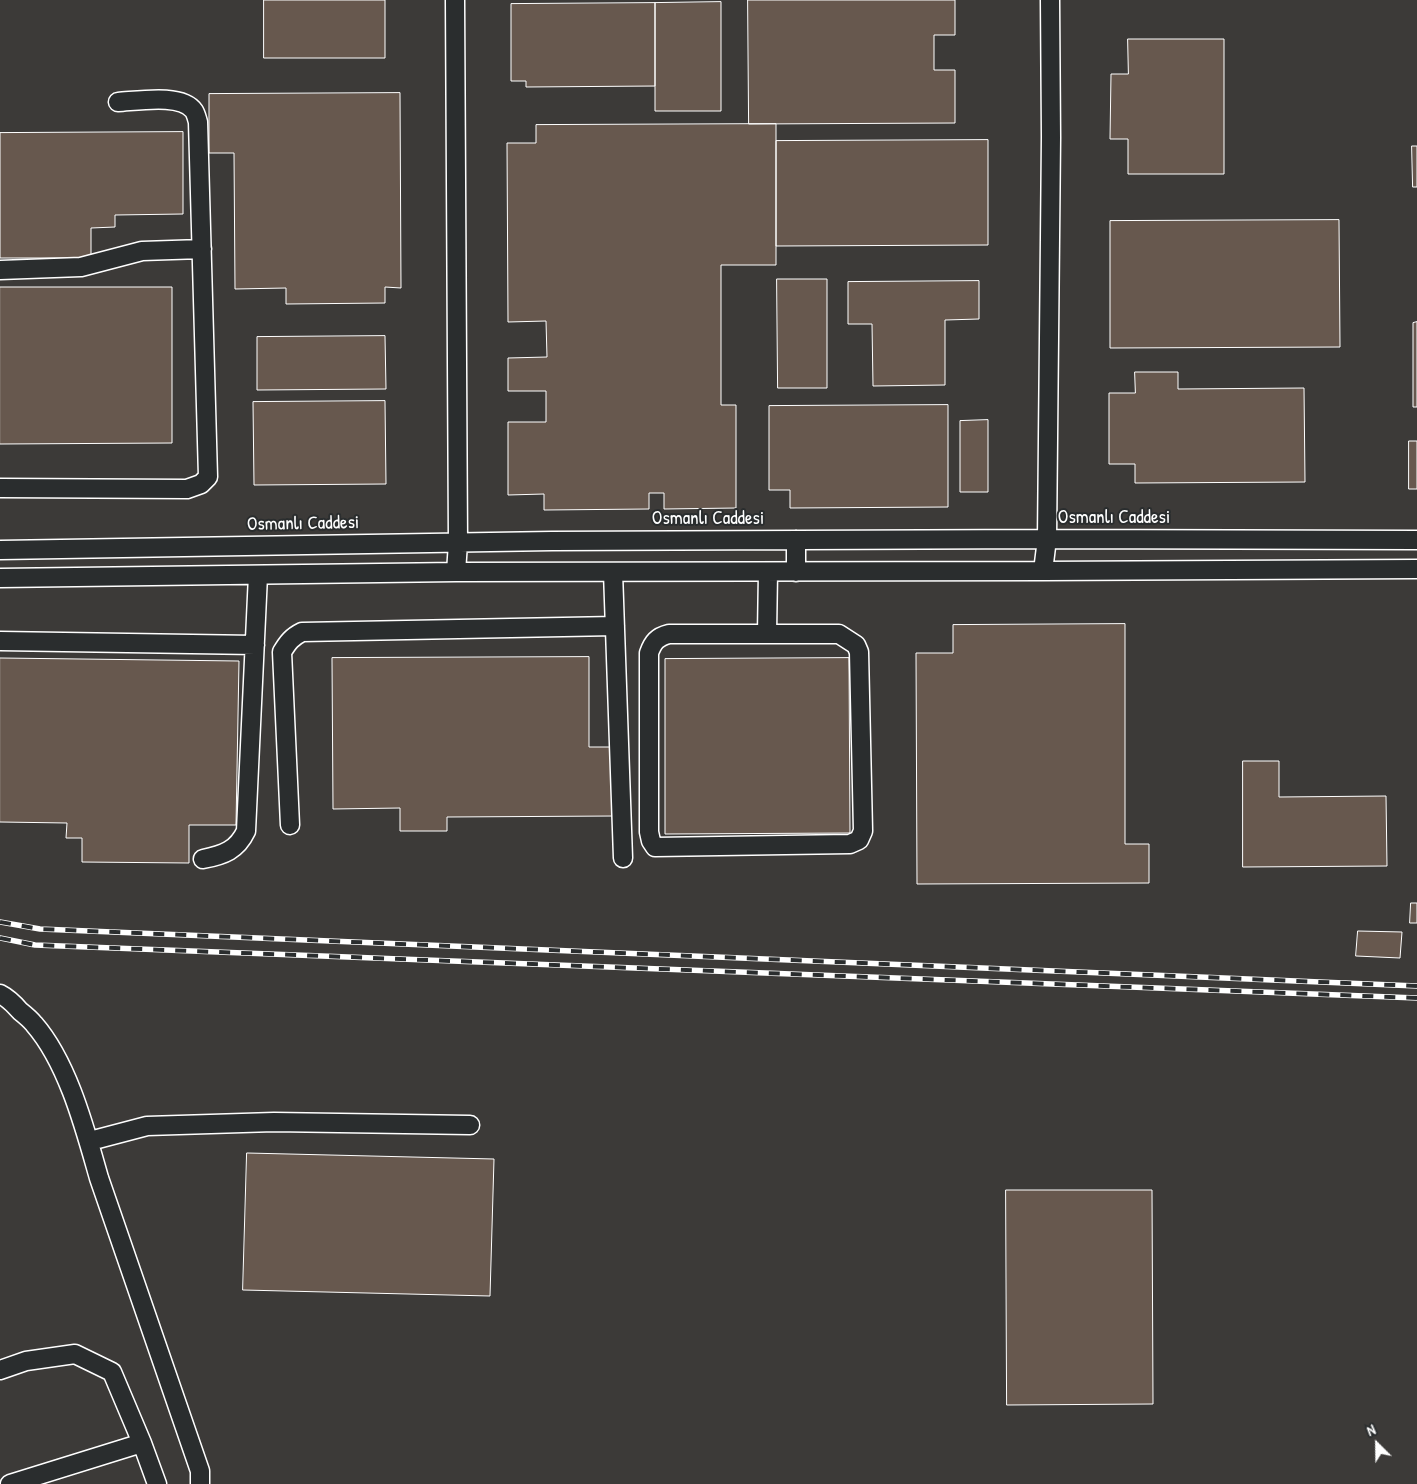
<!DOCTYPE html>
<meta charset="utf-8">
<style>
body{margin:0}
#map{position:relative;width:1417px;height:1484px;overflow:hidden;background:#2a2d2e;font-family:"Patrick Hand",sans-serif}
canvas{display:block}
.north{position:absolute;left:1352px;top:1419px;width:50px;height:50px;-webkit-text-stroke:4px #2a2d2e;paint-order:stroke;rotate:337deg;font-size:14px;font-weight:700;line-height:20px;text-align:center;color:#fff}
.north::after{content:'';display:block;margin:auto;width:18px;height:22px;background:#fff;clip-path:polygon(50% 0,100% 100%,50% 72%,0 100%)}
</style>
<div id="map">
<canvas width="1417" height="1484"></canvas>
<div class="north">N</div>
</div>
<script>
const g = document.querySelector('canvas').getContext('2d');
g.lineJoin = 'round';
function fill(path, color) {
  g.fillStyle = color;
  g.fill(path, 'evenodd');
}
function stroke(path, color, width, dash) {
  g.strokeStyle = color;
  g.lineWidth = width;
  g.lineCap = dash ? 'butt' : 'round';
  g.setLineDash(dash || []);
  g.stroke(path);
}
function drawText(font, color, halo, rows, align = 'center') {
  g.font = font + ' "Patrick Hand",sans-serif';
  g.lineWidth = 4;
  g.setLineDash([]);
  g.textBaseline = 'middle';
  g.strokeStyle = halo;
  g.fillStyle = color;
  for (const [text, x, y, turn = 0] of rows) {
    g.save();
    g.translate(x, y);
    g.rotate((+turn || 0) * Math.PI / 180);
    g.textAlign = isNaN(turn) ? turn : align;
    if (halo) g.strokeText(text, 0, 0);
    g.fillText(text, 0, 0);
    g.restore();
  }
}
const built = new Path2D(`
 M0 0H1417V1484H0Z`);
const building = new Path2D(`
 M264 0H385V58H264Z
 M748 0H955V35H934V70H955V123L749 124Z
 M721 2V111H655V3Z
 M655 3V86L526 87V81H511V4Z
 M1128 39H1224V174H1128V139H1110L1111 74H1128Z
 M400 93 401 288 385 287V303L286 304V288L235 289 234 153H209V94Z
 M776 124V265H721V405H736V508L664 509V493H649V509L544 510V494L508 495V422H546V391H508V358L547 357 546 321 508 322 507 143H536V125Z
 M183 132V214L115 215V227L91 228V258H0V133Z
 M988 140V245L776 246V141Z
 M1412 146H1417V187H1413Z
 M1339 220 1340 347 1110 348V221Z
 M777 279H827V388H778Z
 M979 281V319L945 320V385L873 386 872 324H848V282Z
 M0 287H172V443L0 444Z
 M1417 322V407H1413V323Z
 M385 336 386 389 257 390V337Z
 M1135 372H1178V389L1304 388 1305 482 1135 483V464H1109V393H1135Z
 M385 401 386 484 254 485 253 402Z
 M948 405V507L790 508V490H769V406Z
 M988 420V492H960V421Z
 M1409 441H1417V489H1409Z
 M1125 624V844H1149V883L917 884 916 653H953V625Z
 M589 657V747H614V816L447 817V831H400V808L333 809 332 658Z
 M0 658 239 661 236 825H189V863L82 862V838H66L67 823 0 822Z
 M849 658 850 833 665 834V659Z
 M1243 761H1279V797L1386 796 1387 866 1243 867Z
 M1411 903H1417V923H1410Z
 M1358 931 1402 932 1400 958 1356 956Z
 M247 1153 494 1159 490 1296 243 1290Z
 M1006 1190H1152L1153 1404 1007 1405Z`);
const minor = new Path2D(`
 M455 0 458 543 456 572
 M0 270 81 267 142 251 202 249
 M0 488 187 489 201 484 208 477 198 122C197 119 196 114 194 111 182 93 137 101 118 102
 M0 550 552 541 1047 539 1417 540
 M1043 571 1047 539 1051 137 1050 0
 M613 572 623 858
 M796 572V540
 M0 578 456 572 1043 571 1417 569
 M669 634H839L856 645 859 652 863 831 859 840 850 844 655 847 651 841 649 832V653C653 642 657 637 669 634Z
 M767 634 768 572
 M0 641 255 645
 M290 825 282 652C288 642 292 637 302 632L615 626
 M203 859C224 855 237 850 246 831L258 575
 M0 994C8 998 14 1004 20 1011 25 1015 30 1019 34 1024 68 1063 85 1129 99 1178L200 1471V1484
 M90 1141 147 1126 274 1122 470 1125
 M0 1370 26 1361 75 1354 112 1372 142 1443 157 1484
 M10 1484 142 1443`);
const rail = new Path2D(`
 M0 922 40 929 1417 986
 M0 938 35 945 1417 998`);
const streetNames = [
 ["Osmanlı Caddesi",1114,518],
 ["Osmanlı Caddesi",708,519],
 ["Osmanlı Caddesi",303,524,-1]
];
fill(built, '#3c3a38');
fill(building, '#67584e');
stroke(building, '#fff', 1);
stroke(minor, '#fff', 21);
stroke(minor, '#2a2d2e', 18);
stroke(rail, '#fff', 5.5);
stroke(rail, '#2a2d2e', 4, [11]);
drawText('19px', '#fff', '#2a2d2e', streetNames);
</script>
